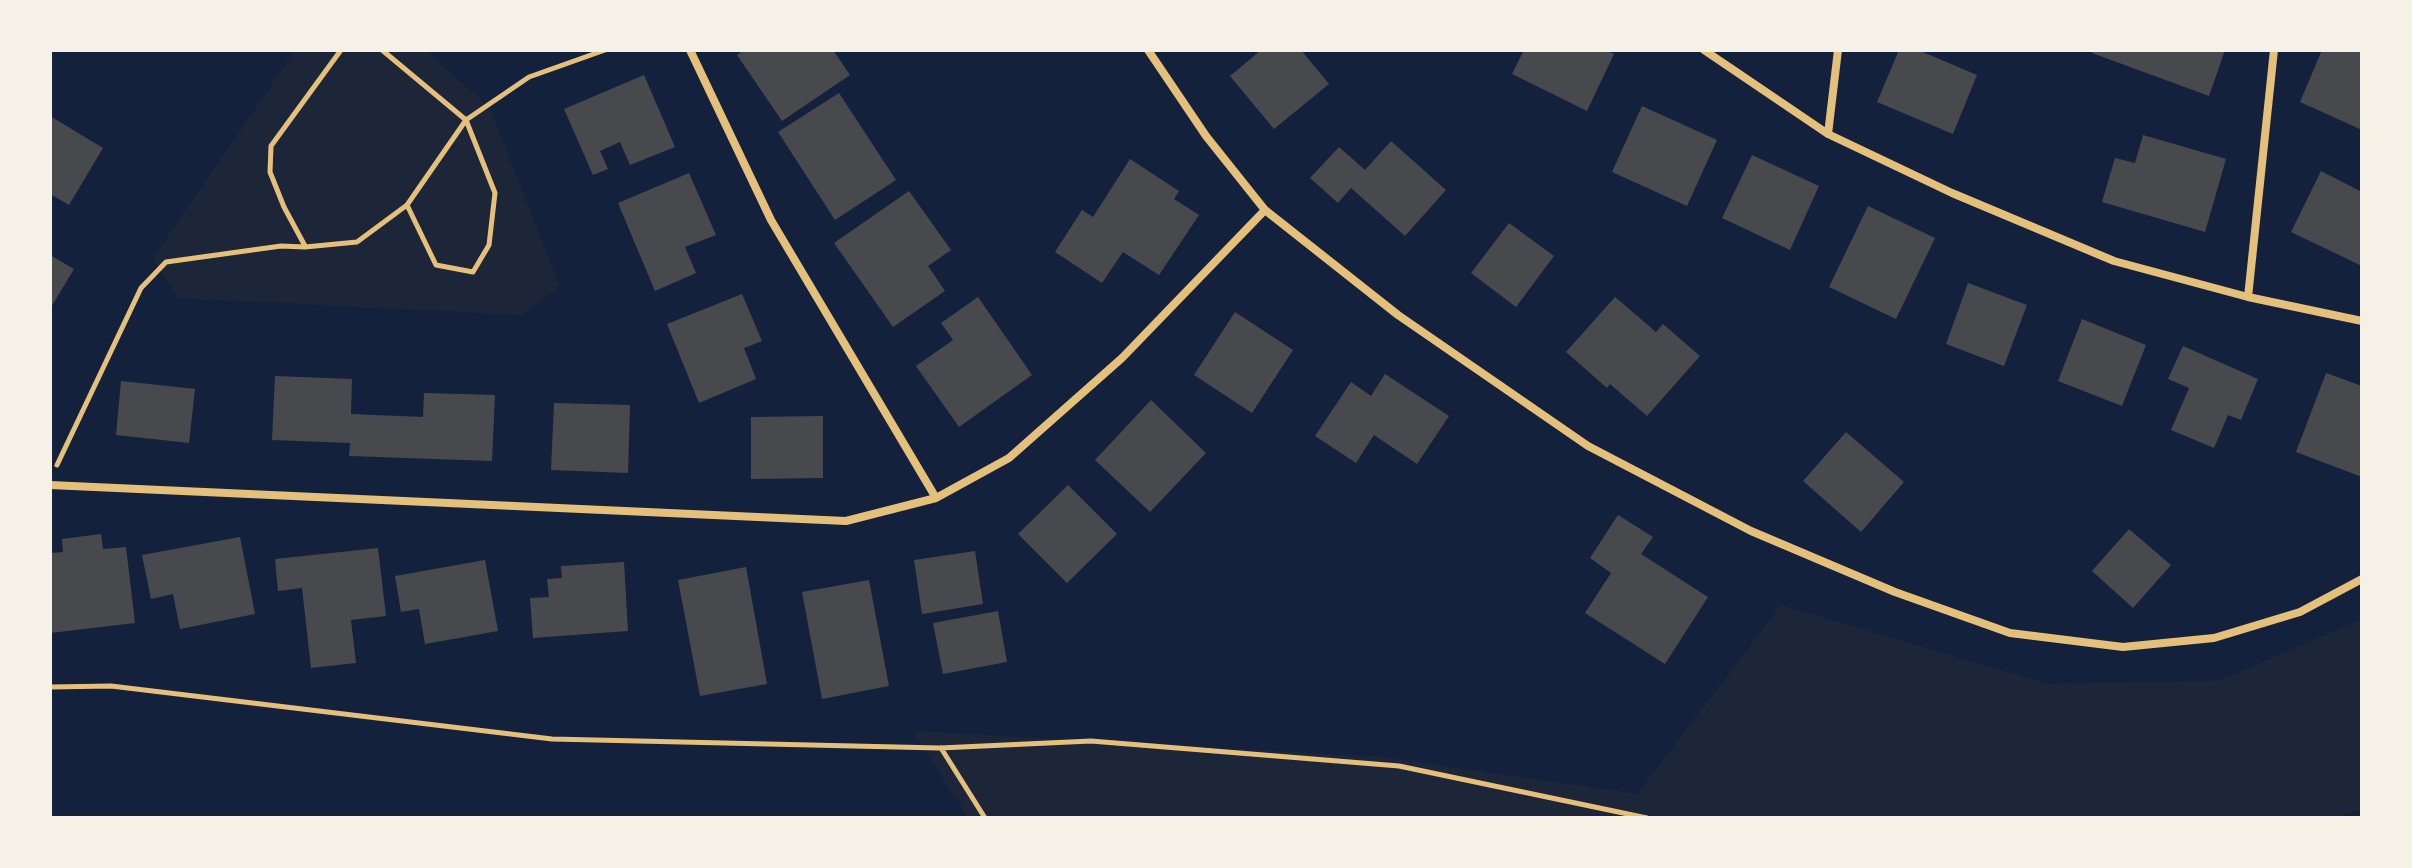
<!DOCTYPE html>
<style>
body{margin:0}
#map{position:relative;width:2412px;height:868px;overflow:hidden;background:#14213d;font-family:"PT Sans",sans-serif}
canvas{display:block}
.frame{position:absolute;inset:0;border:52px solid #f6f1e7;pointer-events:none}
</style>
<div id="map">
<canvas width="2412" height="868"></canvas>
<div class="frame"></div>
</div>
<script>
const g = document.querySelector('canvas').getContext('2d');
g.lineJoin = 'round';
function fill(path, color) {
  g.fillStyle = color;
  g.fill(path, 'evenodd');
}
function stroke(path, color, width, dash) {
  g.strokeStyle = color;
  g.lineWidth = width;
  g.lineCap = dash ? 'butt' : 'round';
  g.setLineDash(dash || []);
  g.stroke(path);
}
const green = new Path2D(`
 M295 50H426L489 107 560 286 521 315 178 298 153 258Z
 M1781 605 2048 684 2221 680 2362 619V809L2333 818H968L913 731 1383 757 1637 794Z`);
const building = new Path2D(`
 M744 50H833L850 75 782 121 737 55Z
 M1261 50H1301L1329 84 1274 129 1230 76Z
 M1524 50H1605L1614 54 1587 111 1512 74Z
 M1899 50H1918L1977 75 1953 134 1877 102Z
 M2093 50H2225L2209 96 2092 53Z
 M2322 50H2362V130L2300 102Z
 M644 75 675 147 630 165 620 142 600 151 608 169 593 175 564 109Z
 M839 93 896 180 835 220 778 132Z
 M1642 106 1717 140 1687 206 1612 172Z
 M50 116 103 148 69 205 50 194Z
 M2143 135 2226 159 2205 232 2102 202 2115 158 2135 163Z
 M1391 141 1446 190 1405 236 1351 188 1338 203 1310 178 1339 147 1365 170Z
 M1752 155 1819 186 1790 250 1722 218Z
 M1130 159 1179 191 1174 199 1199 215 1159 275 1123 252 1102 283 1055 252 1082 210 1093 217Z
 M2321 171 2362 192V266L2291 232Z
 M689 173 716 235 685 247 696 273 655 291 618 203Z
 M909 191 951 250 928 266 945 291 893 327 834 243Z
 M1868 206 1935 238 1896 319 1829 287Z
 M1509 223 1554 256 1516 307 1471 273Z
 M50 255 74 269 50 309Z
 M1968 283 2027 305 2004 366 1946 344Z
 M742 294 762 341 744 348 756 379 699 403 667 324Z
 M978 297 1032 375 959 427 916 366 953 340 941 323Z
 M1615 297 1656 332 1663 324 1700 356 1647 416 1610 384 1607 388 1566 352Z
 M1235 312 1293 350 1252 413 1194 375Z
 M2082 319 2146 345 2122 406 2058 381Z
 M2183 346 2258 379 2241 420 2228 415 2214 448 2171 430 2189 388 2168 379Z
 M2326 373 2362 386V477L2296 452Z
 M1385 374 1449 416 1417 464 1374 435 1356 463 1315 436 1351 382 1371 396Z
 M275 376 352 379 351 414 423 417 424 393 495 395 492 461 349 456 350 443 272 440Z
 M121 381 195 389 189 443 116 435Z
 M1151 400 1206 453 1150 512 1095 460Z
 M554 403 630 405 628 473 551 470Z
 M823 416V478L751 479V417Z
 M1846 432 1904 482 1861 532 1803 481Z
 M1068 485 1117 534 1067 583 1018 534Z
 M1618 515 1653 537 1641 554 1708 597 1665 664 1585 613 1611 573 1590 558Z
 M2129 529 2171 565 2133 608 2092 571Z
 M101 534 103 549 126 547 135 623 50 633V553L63 552 62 539Z
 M240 537 255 614 180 629 173 594 151 599 142 555Z
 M378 548 386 616 351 620 356 663 311 668 302 588 278 591 275 559Z
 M975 551 983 604 922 614 914 560Z
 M485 560 498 631 425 644 419 609 401 612 395 576Z
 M624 562 628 631 533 638 530 598 549 597 547 579 562 578 561 566Z
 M746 567 767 684 700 696 678 580Z
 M869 580 889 686 822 699 802 592Z
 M998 611 1007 662 943 674 933 623Z`);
const path = new Path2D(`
 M382 50 466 120 495 193 489 245 473 272 436 265 407 205
 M305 246 284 207 270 172 271 146 341 50
 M57 465 141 288 166 262 281 246 305 247 357 242 407 205 466 120 529 77 605 50
 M50 687 111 686 552 739 940 748 1091 741 1399 766 1647 818
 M941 748 985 818`);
const minor = new Path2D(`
 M690 50 771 220 936 498
 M1148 50 1206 136 1265 210 1398 315 1588 446 1751 531 1895 592 2010 633 2123 647 2214 638 2300 612 2362 579
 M1704 50 1828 134 1952 193 2114 261 2248 297 2362 321
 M1828 134 1838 50
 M2248 297 2274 50
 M50 485 846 521 936 498 1009 458 1122 358 1265 210`);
fill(green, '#1d2539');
fill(building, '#48494c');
stroke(path, '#e5c07b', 5);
stroke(minor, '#e5c07b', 8);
</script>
